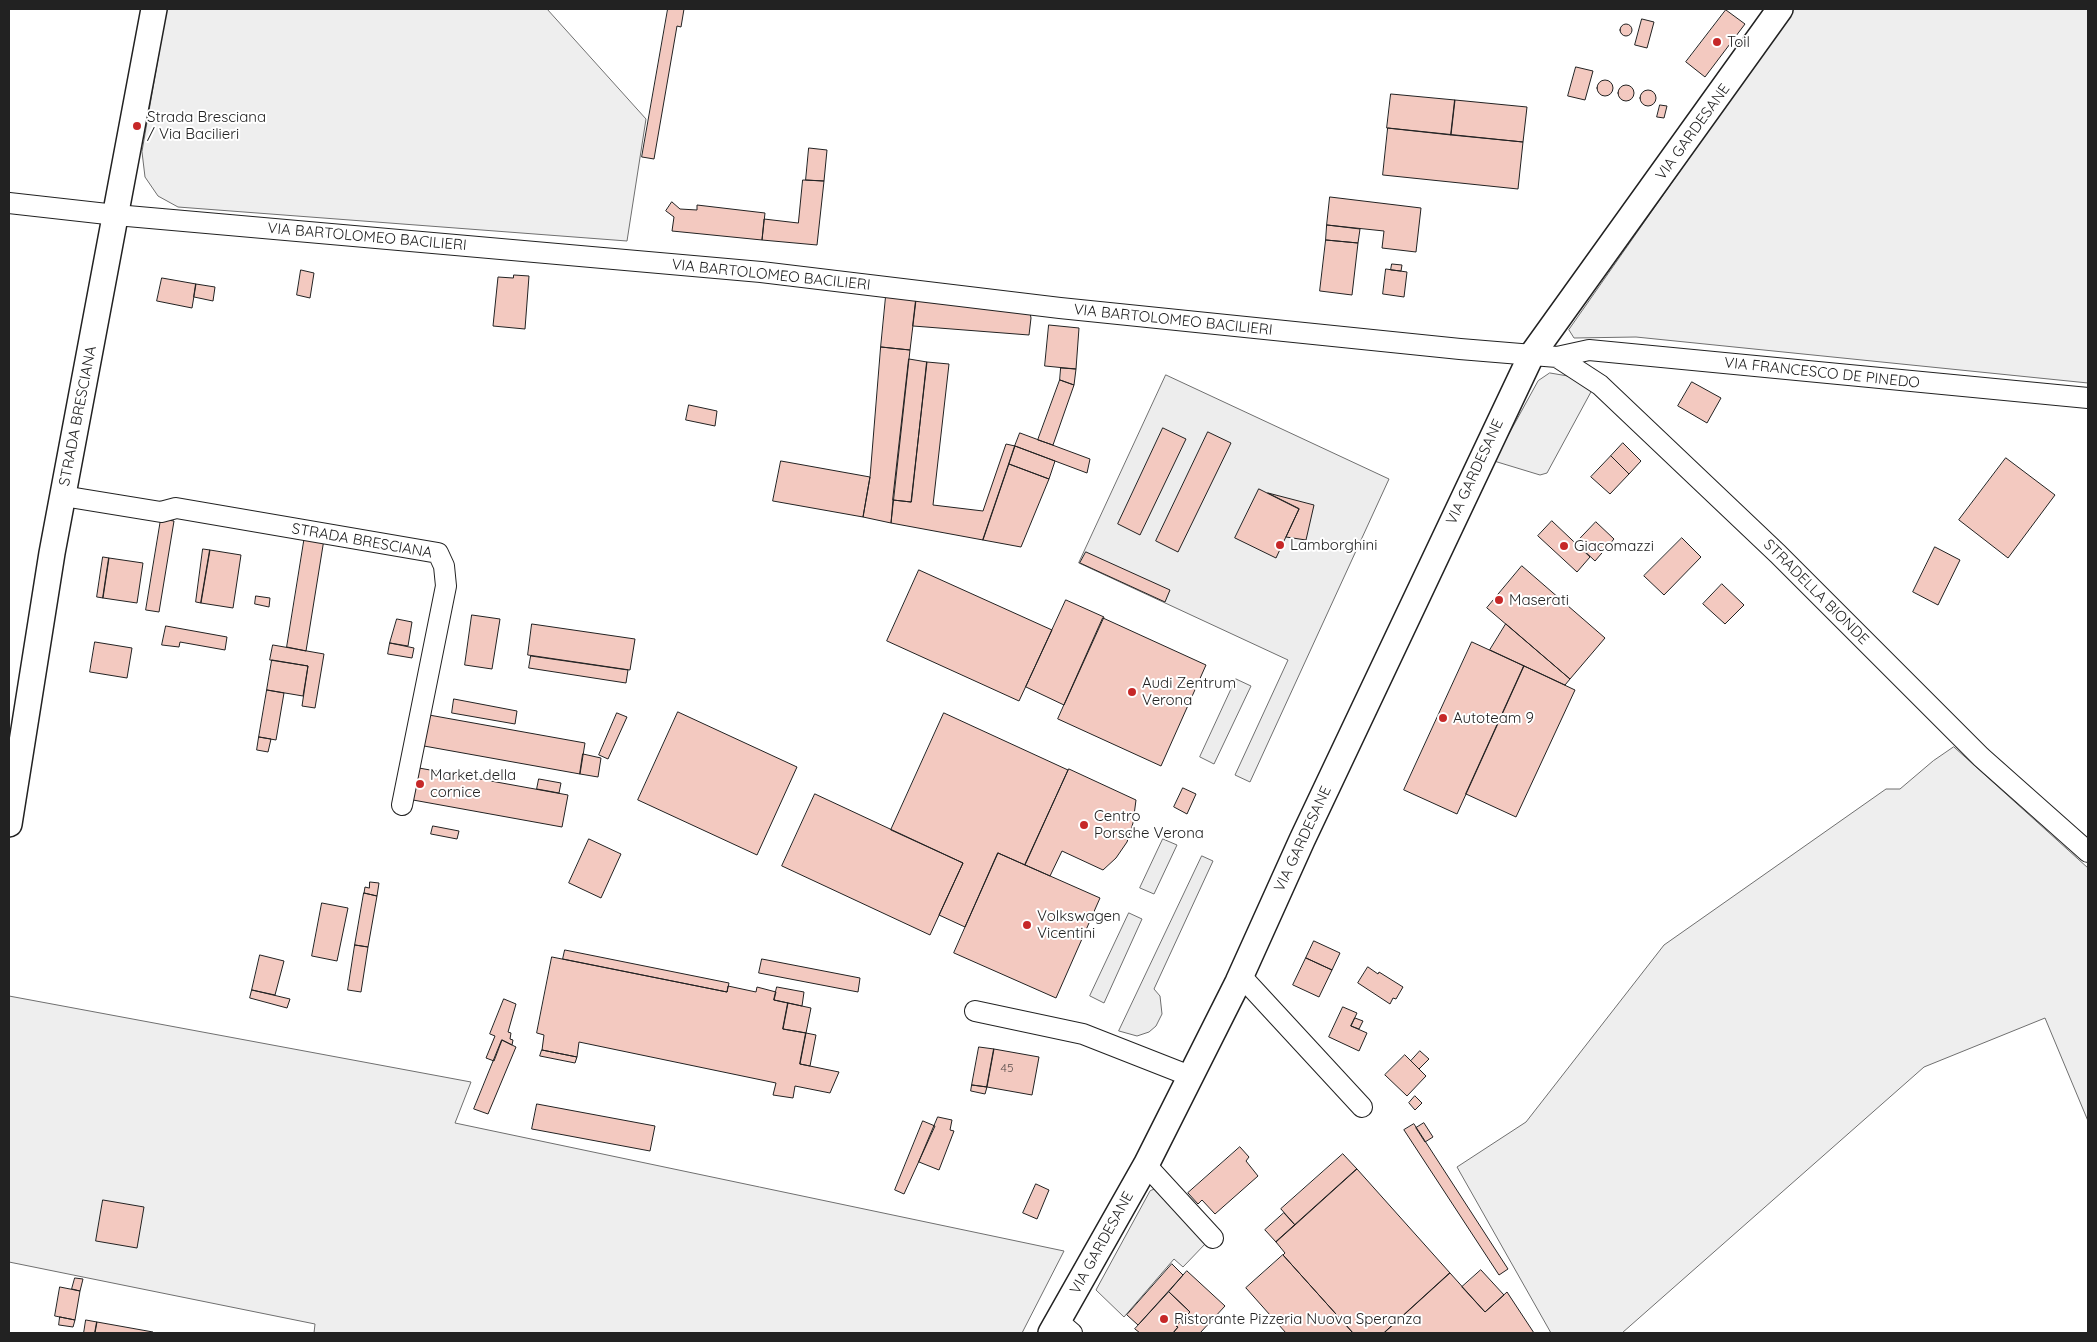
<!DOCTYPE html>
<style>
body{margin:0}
#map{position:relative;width:2097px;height:1342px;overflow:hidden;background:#fff;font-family:Quicksand,sans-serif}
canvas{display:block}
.frame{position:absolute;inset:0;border:10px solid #222;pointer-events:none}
</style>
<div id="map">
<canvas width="2097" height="1342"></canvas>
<div class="frame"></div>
</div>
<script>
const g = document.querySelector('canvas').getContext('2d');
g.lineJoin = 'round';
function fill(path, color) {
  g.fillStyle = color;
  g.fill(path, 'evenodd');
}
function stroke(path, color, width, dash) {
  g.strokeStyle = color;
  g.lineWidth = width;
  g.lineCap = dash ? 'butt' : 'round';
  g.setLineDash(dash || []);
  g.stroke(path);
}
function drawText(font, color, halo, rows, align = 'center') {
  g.font = font + ' Quicksand,sans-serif';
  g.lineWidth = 4;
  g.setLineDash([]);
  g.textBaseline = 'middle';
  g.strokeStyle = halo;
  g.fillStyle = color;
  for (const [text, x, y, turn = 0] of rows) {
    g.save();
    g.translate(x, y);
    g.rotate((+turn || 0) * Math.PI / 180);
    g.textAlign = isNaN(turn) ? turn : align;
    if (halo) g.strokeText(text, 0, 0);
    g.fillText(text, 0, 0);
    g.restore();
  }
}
const green = new Path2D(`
 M167 9H547L646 119 627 241 178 207 158 196 145 177 142 152Z
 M1794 9H2088V383L1636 337 1574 338 1569 330Z
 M1550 373 1568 376 1592 390 1547 473 1540 475 1494 461 1538 381Z
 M1954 747 2088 868V1121L2045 1018 1924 1067 1622 1333H1551L1457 1167 1526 1122 1664 945 1886 789H1900L1933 761Z
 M9 996 471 1082 455 1123 1064 1251 1022 1333H314L315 1324 9 1262Z`);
const parking = new Path2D(`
 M1166 375 1389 479 1250 782 1235 775 1288 660 1079 563Z
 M1236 679 1251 686 1214 764 1200 757Z
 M1163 839 1177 845 1154 894 1140 888Z
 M1202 856 1213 861 1154 989 1160 996 1162 1014 1156 1026 1149 1032 1137 1036 1119 1031Z
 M1129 913 1142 919 1104 1003 1090 996Z
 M1158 1188 1207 1242 1183 1267 1174 1259 1124 1317 1096 1290 1150 1191Z`);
const building = new Path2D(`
 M668 9H684L681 27 677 26 654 159 642 157Z
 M1726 10 1745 24 1705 77 1686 62Z
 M1642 19 1654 22 1647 48 1635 45Z
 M1620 30a6 6 0 1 1 12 0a6 6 0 1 1-12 0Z
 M1576 67 1593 71 1585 100 1568 96Z
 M1597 88a8 8 0 1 1 16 0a8 8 0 1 1-16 0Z
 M1618 93a8 8 0 1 1 16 0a8 8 0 1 1-16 0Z
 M1640 98a8 8 0 1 1 16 0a8 8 0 1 1-16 0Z
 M1391 94 1455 100 1451 135 1387 128Z
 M1455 100 1527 107 1523 142 1451 135Z
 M1660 105 1667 106 1664 118 1657 117Z
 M1388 128 1523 142 1518 189 1383 175Z
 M809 148 827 150 824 181 806 180Z
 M803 180 824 181 817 245 762 240 764 219 798 223Z
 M1330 197 1421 208 1416 252 1382 248 1384 231 1327 225Z
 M672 202 680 209 697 210V205L765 213 762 240 672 231 674 217 666 211Z
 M1327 225 1360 229 1358 243 1326 240Z
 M1326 240 1358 243 1352 295 1320 291Z
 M1392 264 1402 265 1401 271 1391 270Z
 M1386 269 1407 272 1404 297 1383 294Z
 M301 270 314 273 310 298 297 295Z
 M514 275 529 276 525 329 493 326 498 277 513 278Z
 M162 278 196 284 192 308 157 301Z
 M196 284 215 287 213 301 194 297Z
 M886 296 916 300 910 350 881 347Z
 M916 300 1030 313 1031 318 1029 335 913 326Z
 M1049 325 1079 328 1076 369 1045 366Z
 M881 347 910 350 891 523 863 517 870 477Z
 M909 359 927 362 911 502 893 500Z
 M927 362 949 364 933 505 983 511 1006 444 1015 446 983 540 891 523 893 500 911 502Z
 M1061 368 1076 369 1074 385 1060 380Z
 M1060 380 1074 385 1053 445 1038 440Z
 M1692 382 1721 398 1707 423 1678 406Z
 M689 405 717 411 715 426 686 420Z
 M1163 428 1186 439 1140 535 1118 524Z
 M1208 432 1231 443 1178 552 1156 541Z
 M1020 433 1090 459 1087 473 1015 446Z
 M1623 443 1641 461 1629 474 1611 456Z
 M1015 446 1055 461 1049 479 1009 464Z
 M1611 456 1629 474 1610 494 1591 477Z
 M2006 458 2055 495 2008 558 1959 520Z
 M781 461 870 477 863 517 773 501Z
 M1009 464 1049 479 1021 547 983 540Z
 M1259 489 1299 509 1276 558 1235 538Z
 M1268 493 1314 505 1306 540 1286 537 1299 509Z
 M161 519 174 521 159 612 146 610Z
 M1552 521 1590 557 1577 572 1538 536Z
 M1596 522 1614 539 1595 561 1576 543Z
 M306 529 325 533 306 651 287 647Z
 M1682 538 1701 557 1664 595 1644 576Z
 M1935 547 1960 560 1938 605 1913 592Z
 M203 549 210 550 201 603 196 602Z
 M210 550 241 555 233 608 201 603Z
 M1086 552 1170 590 1165 602 1080 563Z
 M103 557 109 558 103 598 97 597Z
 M109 558 143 563 137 603 103 598Z
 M1522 566 1605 638 1570 679 1487 608Z
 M919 570 1052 630 1019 701 887 641Z
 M1722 584 1744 605 1725 624 1703 604Z
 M256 596 270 598 269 607 255 604Z
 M1066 600 1104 617 1064 705 1026 687Z
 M472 615 500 619 492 669 465 665Z
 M1103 618 1206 665 1161 766 1058 719Z
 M397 619 412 622 408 646 390 643Z
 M532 624 635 639 630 670 528 655Z
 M1506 624 1570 679 1565 685 1490 650Z
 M166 626 227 637 225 650 180 642 179 647 162 645Z
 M95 642 132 648 127 678 90 672Z
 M1472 642 1524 666 1457 814 1404 790Z
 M390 643 414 648 412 658 388 654Z
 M273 645 324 654 315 708 302 706 308 666 270 660Z
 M531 656 628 670 626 683 529 668Z
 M272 660 308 666 303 696 267 690Z
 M1524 666 1575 690 1516 817 1466 794Z
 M267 690 284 693 276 740 259 737Z
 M454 699 517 711 515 724 452 713Z
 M678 712 797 767 757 855 638 800Z
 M617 713 627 717 608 759 599 755Z
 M944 713 1068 770 1025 865 998 853 965 927 939 915 963 863 891 830Z
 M429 715 585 743 580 774 424 746Z
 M259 737 271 739 268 752 257 750Z
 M583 754 601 758 598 777 580 774Z
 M419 768 568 795 562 827 413 800Z
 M1069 769 1136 800 1133 823 1127 842 1116 858 1103 870 1062 851 1050 876 1025 865Z
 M539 779 561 783 559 793 537 789Z
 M1183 788 1196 794 1187 814 1174 807Z
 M815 794 963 863 930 935 782 866Z
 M433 826 459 831 457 839 431 834Z
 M589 839 621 854 601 898 569 883Z
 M998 853 1100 898 1056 998 954 953Z
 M370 882 379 883 377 896 364 893 365 887 369 888Z
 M364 893 377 896 368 947 355 945Z
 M322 903 348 908 337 961 312 956Z
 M1314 941 1340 953 1332 970 1306 958Z
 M355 945 368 947 361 992 348 990Z
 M565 950 729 983 727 992 563 959Z
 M260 955 284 961 275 995 252 990Z
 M552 957 727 992 728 986 756 992 757 987 776 992 774 1000 788 1003 783 1029 806 1033 800 1064 839 1072 830 1093 795 1086 793 1098 773 1095 776 1083 579 1042 577 1057 542 1050 544 1035 537 1033Z
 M1306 958 1332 970 1319 997 1293 985Z
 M762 959 860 978 858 992 759 973Z
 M1368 967 1378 974 1379 972 1403 987 1396 999 1393 998 1390 1004 1358 983Z
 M777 987 804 992 802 1006 774 1000Z
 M252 990 290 999 287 1008 250 998Z
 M504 999 516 1004 508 1032 511 1033 510 1039 513 1040 512 1045 502 1040 494 1061 486 1058 495 1036 490 1034Z
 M788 1003 811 1008 806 1033 783 1029Z
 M1343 1007 1357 1013 1351 1026 1367 1033 1359 1051 1329 1037Z
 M1355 1018 1363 1021 1359 1029 1351 1026Z
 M806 1033 816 1035 810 1066 800 1064Z
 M502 1040 516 1047 488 1114 474 1109Z
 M979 1047 994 1049 987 1087 972 1085Z
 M994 1049 1039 1057 1032 1095 987 1087Z
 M542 1050 577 1057 575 1063 540 1056Z
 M1420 1051 1429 1059 1419 1069 1411 1061Z
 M1405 1055 1426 1076 1407 1096 1385 1075Z
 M972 1085 987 1087 985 1094 971 1091Z
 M1415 1096 1422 1103 1415 1110 1409 1103Z
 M537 1104 655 1126 650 1151 532 1129Z
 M938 1117 952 1120 950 1130 954 1131 939 1170 919 1162Z
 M923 1121 935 1126 904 1194 895 1190Z
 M1424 1123 1433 1137 1425 1142 1416 1128Z
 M1414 1124 1508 1269 1499 1275 1404 1130Z
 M1240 1147 1249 1157 1246 1161 1258 1176 1215 1214 1202 1200 1198 1204 1188 1193Z
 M1343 1154 1357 1169 1295 1225 1281 1209Z
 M1357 1169 1450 1273 1384 1333H1353L1283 1255 1285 1253 1276 1242Z
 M1036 1184 1049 1190 1037 1219 1023 1213Z
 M103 1200 144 1207 137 1248 96 1241Z
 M1284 1213 1295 1225 1276 1242 1265 1230Z
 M1283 1255 1353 1333H1286L1246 1288Z
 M1172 1264 1183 1275 1138 1325 1127 1315Z
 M1481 1270 1504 1295 1485 1312 1462 1287Z
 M1187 1271 1225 1306 1200 1333H1173L1178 1327 1176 1326 1190 1312 1169 1292Z
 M1450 1273 1485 1312 1507 1292 1534 1333H1384Z
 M75 1278 83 1279 80 1291 72 1289Z
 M60 1287 80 1291 75 1320 55 1316Z
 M1169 1292 1190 1312 1176 1326 1178 1327 1173 1333H1140L1135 1329Z
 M60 1317 75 1320 73 1327 59 1325Z
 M86 1320 97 1322 95 1333H84Z
 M97 1322 153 1332V1333H95Z`);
const minor = new Path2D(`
 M9 203 116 215 761 272 1060 308 1460 349 1557 357 1600 385 1778 554 1981 757 2088 852
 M1557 357 1589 350 2088 398
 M63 496 161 512 176 508 438 553 444 566 446 586 402 805
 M1241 976 1362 1107
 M975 1011 1083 1034 1190 1076
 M1146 1165 1213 1238
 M1058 1321 1072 1333`);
const major = new Path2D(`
 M9 824 52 553 154 9
 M1051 1333 1146 1165 1238 982 1302 840 1531 356 1780 9`);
const markers = [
 [1717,42,5,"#c62828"],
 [137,126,5,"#c62828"],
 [1280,545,5,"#c62828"],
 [1564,546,5,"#c62828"],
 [1499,600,5,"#c62828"],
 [1132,692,5,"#c62828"],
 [1443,718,5,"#c62828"],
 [420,784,5,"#c62828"],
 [1084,825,5,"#c62828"],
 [1027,925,5,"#c62828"],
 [1164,1319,5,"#c62828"]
];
const numberNames = [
 ["45",1007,1068]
];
const poiNames = [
 ["Toil",1727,42],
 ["Strada Bresciana",147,117],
 ["/ Via Bacilieri",147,134],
 ["Lamborghini",1290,545],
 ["Giacomazzi",1574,546],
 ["Maserati",1509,600],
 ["Audi Zentrum",1142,683],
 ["Verona",1142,700],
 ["Autoteam 9",1453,718],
 ["Market della",430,775],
 ["cornice",430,792],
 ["Centro",1094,816],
 ["Porsche Verona",1094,833],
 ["Volkswagen",1037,916],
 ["Vicentini",1037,933],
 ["Ristorante Pizzeria Nuova Speranza",1174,1319]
];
const streetNames = [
 ["VIA GARDESANE",1693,132,-54],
 ["VIA BARTOLOMEO BACILIERI",367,237,5],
 ["VIA BARTOLOMEO BACILIERI",771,275,6],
 ["VIA BARTOLOMEO BACILIERI",1173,320,6],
 ["VIA FRANCESCO DE PINEDO",1822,373,6],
 ["STRADA BRESCIANA",78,416,-79],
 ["VIA GARDESANE",1475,472,-65],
 ["STRADA BRESCIANA",362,541,10],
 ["STRADELLA BIONDE",1816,592,45],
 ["VIA GARDESANE",1303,839,-65],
 ["VIA GARDESANE",1102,1243,-61]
];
fill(green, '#eee');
stroke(green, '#6f6f6f', 1);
fill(parking, '#ededed');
stroke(parking, '#6f6f6f', 1);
fill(building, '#f3c9c0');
stroke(building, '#222', 1);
stroke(minor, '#222', 22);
stroke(major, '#222', 28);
stroke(minor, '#fff', 20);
stroke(major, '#fff', 25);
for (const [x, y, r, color] of markers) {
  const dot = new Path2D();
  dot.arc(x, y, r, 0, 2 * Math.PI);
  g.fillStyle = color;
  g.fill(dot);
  stroke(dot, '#fff', 2);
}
drawText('12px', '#564c4a', null, numberNames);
drawText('15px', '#222', '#fff', poiNames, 'left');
drawText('15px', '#222', '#fff', streetNames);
</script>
